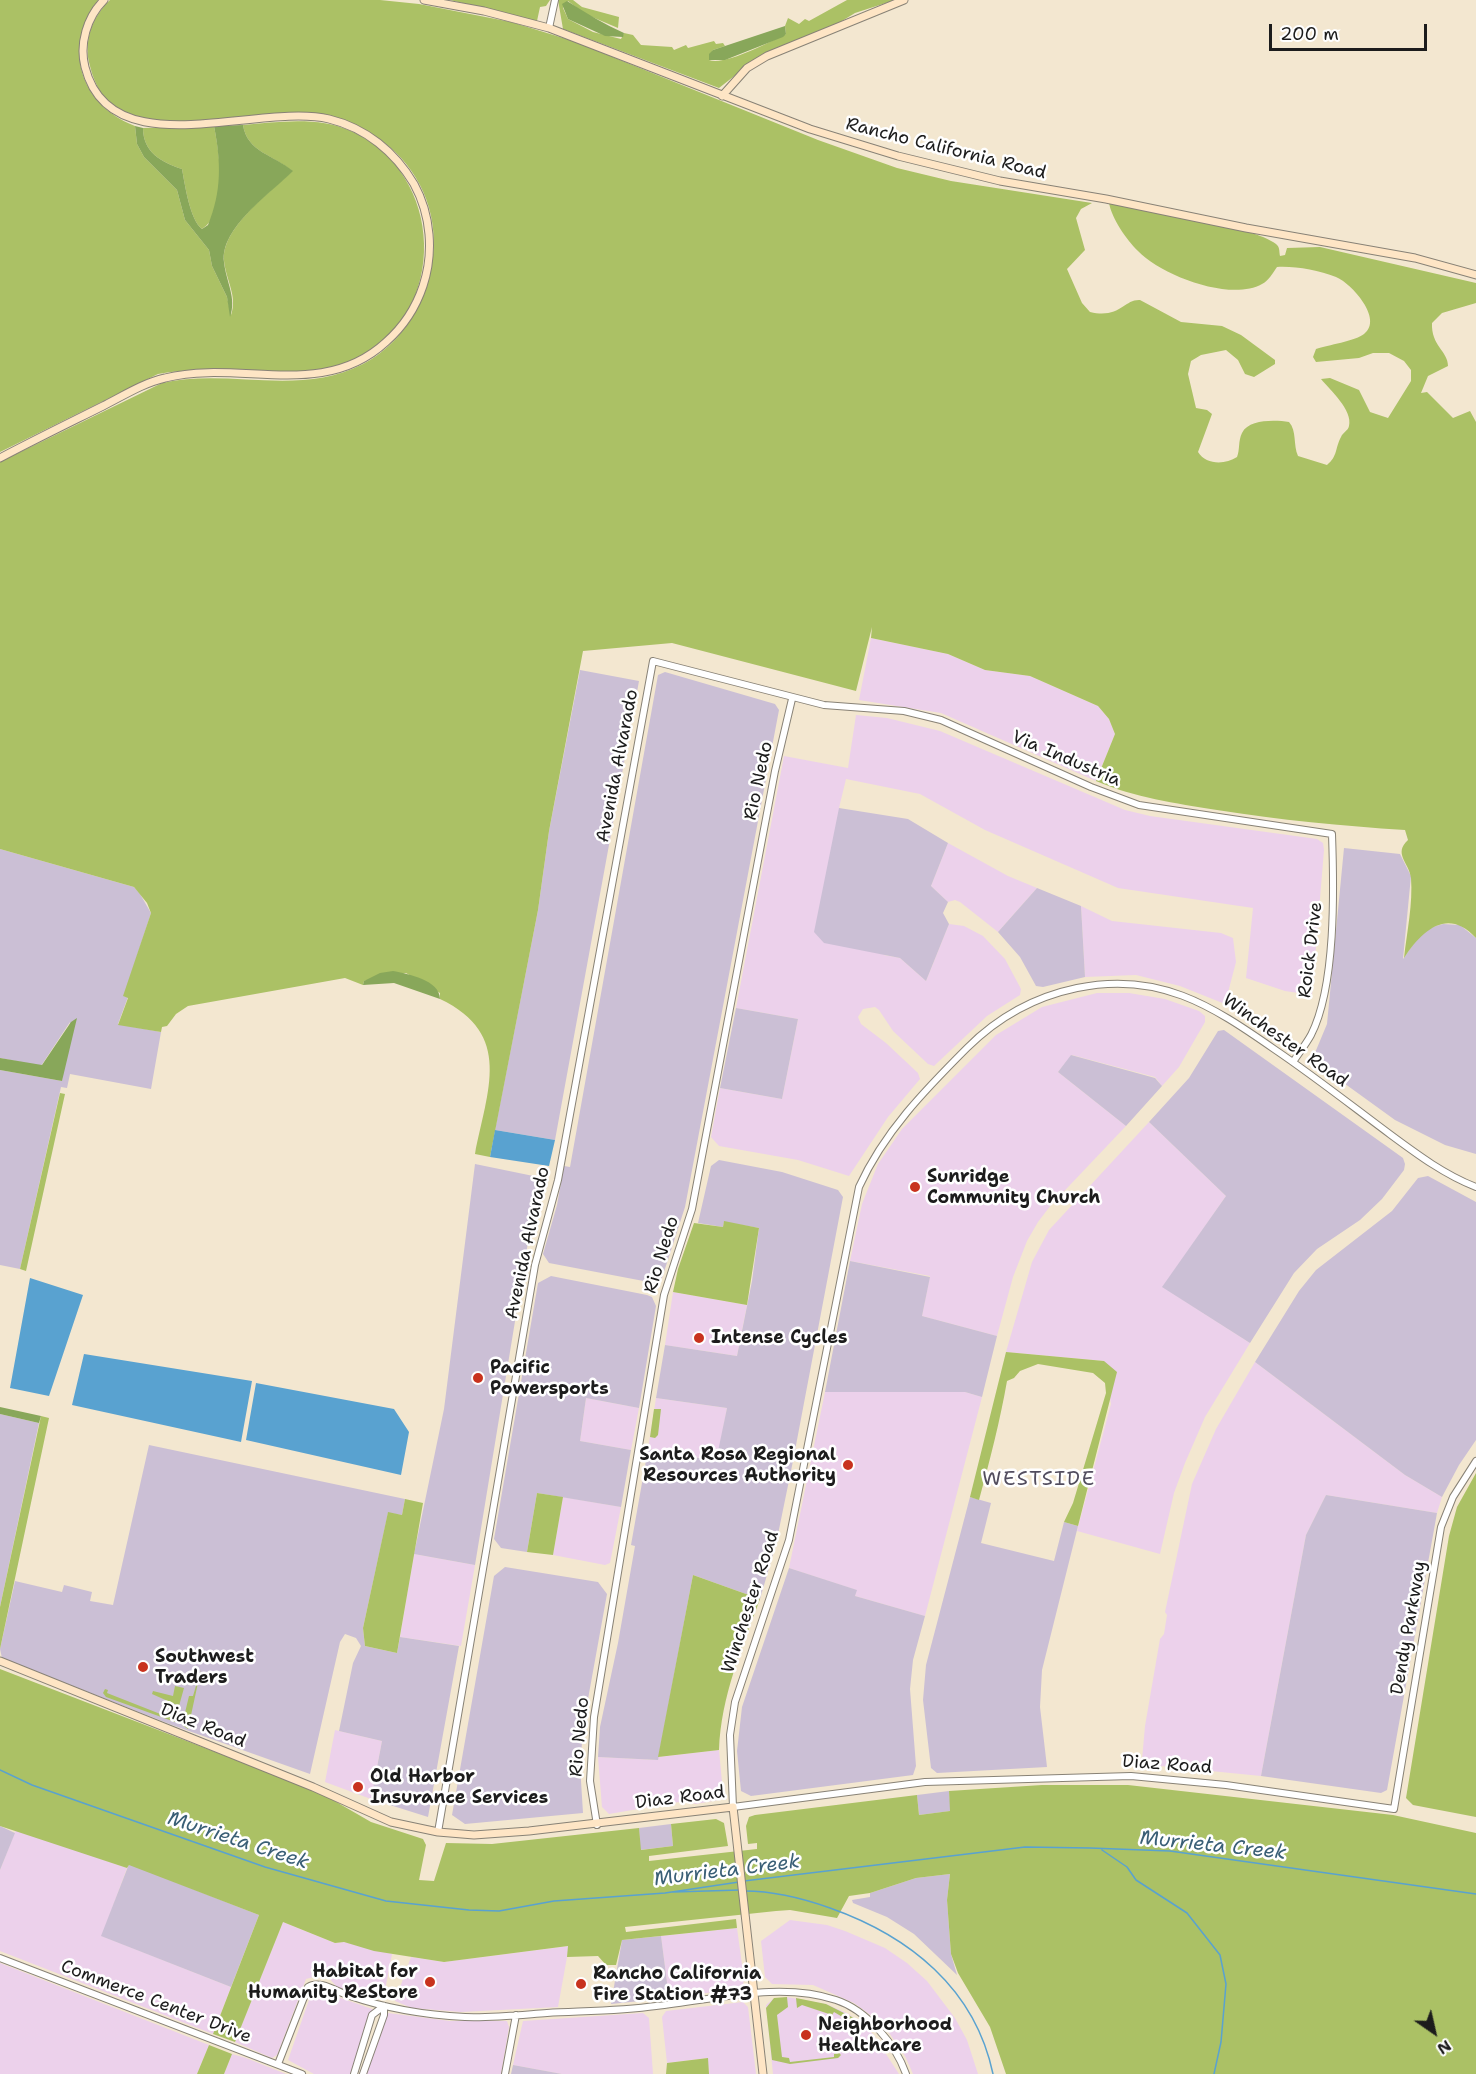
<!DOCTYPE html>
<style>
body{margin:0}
#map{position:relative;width:1476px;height:2074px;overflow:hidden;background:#f3e7d0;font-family:"Shantell Sans",sans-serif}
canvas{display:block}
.north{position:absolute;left:1404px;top:2002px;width:60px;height:60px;-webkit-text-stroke:4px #fff;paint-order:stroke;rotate:146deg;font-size:16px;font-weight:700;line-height:24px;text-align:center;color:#1c1c1c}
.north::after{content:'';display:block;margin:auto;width:21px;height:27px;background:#1c1c1c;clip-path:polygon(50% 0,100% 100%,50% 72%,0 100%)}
.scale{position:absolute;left:1269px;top:24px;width:158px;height:27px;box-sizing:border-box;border:3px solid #1c1c1c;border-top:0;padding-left:8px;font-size:18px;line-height:21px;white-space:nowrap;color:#1c1c1c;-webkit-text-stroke:4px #fff;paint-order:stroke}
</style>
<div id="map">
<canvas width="1476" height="2074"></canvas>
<div class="north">N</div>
<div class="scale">200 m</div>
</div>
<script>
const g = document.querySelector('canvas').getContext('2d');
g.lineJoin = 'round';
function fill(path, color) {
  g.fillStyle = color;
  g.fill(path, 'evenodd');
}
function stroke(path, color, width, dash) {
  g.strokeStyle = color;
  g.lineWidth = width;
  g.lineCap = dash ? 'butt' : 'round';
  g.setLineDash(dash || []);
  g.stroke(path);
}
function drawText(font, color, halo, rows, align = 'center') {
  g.font = font + ' "Shantell Sans",sans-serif';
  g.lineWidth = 5;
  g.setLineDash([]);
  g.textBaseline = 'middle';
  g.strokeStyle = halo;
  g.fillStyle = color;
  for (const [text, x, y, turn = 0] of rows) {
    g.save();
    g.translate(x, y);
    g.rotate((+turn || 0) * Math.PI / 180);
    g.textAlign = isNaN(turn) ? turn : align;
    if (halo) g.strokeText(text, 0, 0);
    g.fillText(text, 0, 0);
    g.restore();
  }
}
const built = new Path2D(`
 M871 638 948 654 985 670 1030 676 1098 706 1109 719 1115 734 1096 781 941 713 859 700Z
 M856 715 887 718 940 731 1125 810 1150 816 1317 839 1323 843 1324 850 1312 995 1285 991 1246 978 1253 908 1118 888 985 830 920 794 846 779 839 808 884 955 900 958 926 981 949 924 964 926 983 936 1005 959 1021 989 1020 995 987 1016 934 1066 928 1064 893 1031 879 1010 875 1007 863 1009 858 1017 861 1024 886 1043 918 1073 920 1079 888 1117 849 1176 798 1160 719 1146 711 1137 720 1088 782 1099 798 1019 736 1008 784 756 848 768Z
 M948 843 1008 876 1037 888 998 932 960 902 955 900 948 902 931 886Z
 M1081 906 1112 921 1221 933 1233 938 1236 962 1225 1004 1180 986 1136 975 1085 977Z
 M1097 993H1129L1165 999 1199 1011 1205 1016V1022L1179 1067 1162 1086 1155 1077 1072 1055 1058 1072 1126 1126 1051 1205 1038 1222 1027 1241 1013 1277 997 1336 922 1316 930 1276 850 1261 862 1204 878 1164 902 1129 996 1035 1042 1007Z
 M1149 1122 1226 1196 1163 1287 1250 1343 1205 1417 1185 1463 1174 1493 1160 1554 1077 1531 1111 1404 1104 1361 1006 1352 1032 1262 1049 1230Z
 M673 1292 747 1305 737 1356 665 1345Z
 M1255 1362 1405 1475 1442 1497 1437 1513 1326 1495 1306 1535 1261 1776 1150 1765 1142 1760 1145 1726 1160 1639 1164 1634 1167 1615 1165 1612 1192 1484 1216 1429Z
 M825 1392H965L982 1397 925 1616 855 1596 856 1590 789 1568Z
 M586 1398 639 1408 631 1450 580 1441Z
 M656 1398 727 1408 717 1461 648 1449Z
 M563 1497 621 1507 610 1563 605 1565 553 1555Z
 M414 1554 475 1565 461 1646 400 1637Z
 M335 1730 382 1741 371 1799 325 1782Z
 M719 1750 723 1793 718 1800 696 1804 685 1801 609 1814 602 1807 598 1757 657 1760 658 1757Z
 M16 1829 127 1868 102 1936 231 1987 213 2034 0 1951V1870Z
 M790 1920 827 1925 845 1931 885 1948 907 1963 927 1981 955 2018 967 2040 978 2074H913L905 2056 883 2024 854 2003 813 1985 772 1984 765 1977 761 1941Z
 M283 1922 335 1943 344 1942 392 1954 385 1990 380 1999 337 1987 328 1977 321 1975 306 1979 277 2055 272 2058 235 2042Z
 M737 1928 744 1979 743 1985 737 1989 669 1998 661 1936Z
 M569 1946 558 2007 461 2012 412 2008 395 2001 411 1957 444 1962Z
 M0 1963 209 2045 197 2074H0Z
 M318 1990 375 2010 351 2074H314L288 2060 309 2000Z
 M787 1997 826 2004 849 2014 873 2034 899 2074H773L766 2005 773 1999Z
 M743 2002 748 2007 756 2074H709L707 2058 667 2063 662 2017 666 2011Z
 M388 2013 450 2021H507L509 2027 501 2074H363Z
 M643 2013 649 2018 653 2074H562L513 2065 523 2021Z
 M232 2054 246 2058 286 2074H224Z`);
const industrial = new Path2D(`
 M580 670 639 681 555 1140 495 1130 538 910 549 831Z
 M665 672 775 704 779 710 685 1207 662 1278 654 1283 549 1263 543 1254 557 1205 564 1166 570 1167 658 675Z
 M839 808 908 819 948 843 931 886 948 902 943 913 949 924 926 981 900 958 824 943 814 932Z
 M1344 848 1400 854 1411 876 1403 959 1419 936 1429 928 1443 924 1460 925 1476 938V1154L1445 1145 1395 1120 1312 1060 1327 1024Z
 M0 849 134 887 140 894 151 913 124 996 128 997 118 1024 161 1032 151 1089 70 1074 67 1088 61 1087 20 1269 0 1265V1070L62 1081 70 1022 41 1066 0 1058Z
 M1037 888 1081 906 1085 977 1043 987 1036 986 1020 957 998 932Z
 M736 1008 798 1019 782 1099 720 1088Z
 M1224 1030 1403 1158 1405 1164 1404 1170 1382 1199 1360 1220 1317 1249 1294 1273 1250 1343 1162 1287 1226 1196 1149 1122 1189 1078 1218 1031Z
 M1071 1055 1155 1078 1162 1086 1126 1126 1058 1072Z
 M719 1160 782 1172 838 1190 843 1197 793 1461 776 1544 760 1599 693 1575 658 1760 598 1757 600 1727 618 1643 635 1546 631 1545 648 1449 716 1461 727 1408 656 1398 665 1345 737 1356 752 1281 759 1228 724 1222 723 1227 698 1223 711 1166Z
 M475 1164 548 1179 529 1236 475 1565 414 1554 444 1409Z
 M1428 1176 1476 1202V1440L1459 1465 1442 1497 1405 1475 1255 1362 1299 1291 1316 1270 1392 1211 1418 1178Z
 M850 1261 930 1277 922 1316 997 1336 982 1397 965 1392H825Z
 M551 1276 647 1295 652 1297 656 1306 639 1408 586 1398 580 1441 631 1450 621 1507 537 1493 527 1552 501 1548 494 1539 538 1283Z
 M0 1414 39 1423 0 1607Z
 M149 1445 405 1499 402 1515 388 1513 363 1628 365 1646 397 1653 400 1637 459 1646 428 1817 371 1799 382 1741 339 1731 353 1663 361 1646 356 1638 345 1634 340 1642 310 1774 172 1725 2 1658 0 1649 15 1581 62 1592 64 1585 92 1592 90 1601 113 1605Z
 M1326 1495 1437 1513 1387 1790 1381 1793 1261 1776 1306 1535Z
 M970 1497 991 1503 981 1543 1054 1561 1064 1522 1078 1526 1042 1670 1040 1707 1047 1767 937 1773 931 1768 923 1700 926 1665Z
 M505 1567 598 1582 607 1594 584 1721 580 1765 583 1813 465 1824 452 1815 494 1576Z
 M789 1568 857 1590 855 1596 925 1616 913 1660 910 1689 916 1766 913 1775 751 1796 741 1791 737 1751 742 1707Z
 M949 1791 951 1811 919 1815 917 1795Z
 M671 1824 673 1846 640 1850 639 1828Z
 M0 1826 15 1833 0 1870Z
 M129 1864 259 1915 231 1987 101 1936Z
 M950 1874 947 1900 951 1954 957 1975 914 1934 887 1917 853 1903 852 1900 870 1897V1893L916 1878Z
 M661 1936 669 1998 611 2004 622 1940Z
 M513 2065 562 2074H511Z`);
const green = new Path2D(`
 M0 0H98C63 48 79 104 135 126L137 144 144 157 177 190 185 220 209 250 212 266 227 297 231 315C238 297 226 280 224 261 221 228 271 192 292 171 274 155 247 152 243 125 279 122 317 116 351 131 445 173 450 313 357 359 296 389 223 360 158 374L0 452Z
 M110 0H380L419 4 511 22 573 41 818 140 897 168 951 181 1092 203 1081 209 1076 218 1085 250 1067 269 1082 303 1090 312C1120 319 1124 299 1140 300L1181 322 1222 326 1241 335 1275 360V364L1254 377 1245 374 1238 360 1226 350 1201 355 1191 361 1188 374 1196 408 1207 410 1212 414 1198 452C1206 465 1225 465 1237 457 1240 450 1238 441 1242 433 1249 419 1275 420 1289 422 1297 431 1293 445 1298 456L1327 465C1338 456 1335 448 1341 437 1343 432 1348 431 1349 426 1353 410 1330 390 1321 379L1330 378 1359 390 1370 412 1388 418 1411 381V370L1404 361 1389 353H1373L1359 358 1316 362 1313 357 1316 349C1328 345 1355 341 1364 334 1384 319 1351 283 1336 277 1318 270 1295 266 1277 267 1273 273 1268 281 1262 284 1230 302 1161 275 1138 251 1126 239 1112 219 1109 203 1141 209 1254 226 1276 244 1280 247 1279 251 1280 256L1285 255 1287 248 1320 247 1476 283V303L1442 313 1432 323C1431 346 1448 351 1448 366L1428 376 1421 393 1427 392 1453 418 1470 411 1476 422V938C1448 907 1422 930 1404 958 1407 932 1413 903 1411 878 1409 862 1393 854 1408 840L1405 830C1342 826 1280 820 1217 810 1174 803 1136 798 1096 781L1115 734 1109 719 1098 706 1030 676 985 670 948 654 871 638 872 627 856 691 672 643 583 651 549 831 538 910 490 1157 475 1154C487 1091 514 1034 440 999V993L406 973 364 981 363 985 345 978 188 1006 176 1014 167 1026 162 1027 161 1032 118 1025 128 998 123 996 151 913 147 903 134 887 0 849V462L162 383C228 368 300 397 363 364 388 351 409 328 420 302 465 205 395 113 292 112 254 115 156 130 124 113 103 102 94 84 89 62 84 39 93 16 110 0Z
 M450 0H550L546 6 540 7 537 21Z
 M558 0H573L582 7 619 17 618 28 585 14 568 1 563 8 568 19 593 32 621 39 624 33 633 35 641 45 672 47 674 50 686 45 688 48 714 41 716 44 723 43 725 46 713 50 709 60C725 66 769 42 786 34L785 26 788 18 799 24 805 19 809 21 847 0H895L855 13 837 24 761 55 719 88 563 29Z
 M214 126C219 151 229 213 202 229 190 220 185 185 182 169 161 162 143 152 143 128Z
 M60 1093 65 1094 26 1271 20 1269Z
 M724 1221 759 1228 747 1305 673 1292 678 1269 694 1223 723 1227Z
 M1006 1352 1104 1361 1117 1372 1078 1526 1064 1522 1073 1503 1106 1393 1105 1383 1093 1373 1038 1364 1020 1371 1014 1378 1007 1381C1000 1421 990 1460 979 1500L970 1497Z
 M654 1409H661L658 1435 655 1438 650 1437Z
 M41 1416 49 1418 0 1649V1607Z
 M1476 1473V1817L1413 1805 1406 1798 1449 1536 1457 1507Z
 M537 1493 563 1497 553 1555 527 1552Z
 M405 1499 423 1503 397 1653 365 1646 363 1628 388 1512 402 1515Z
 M693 1575 760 1599C742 1648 721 1696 719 1750L658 1757Z
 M0 1669 319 1792 371 1822 423 1839 426 1845 419 1880 434 1881 446 1843 492 1844 639 1828 641 1850 673 1846 671 1824 716 1819 724 1823 728 1846 649 1856V1861L757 1849V1843L748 1844 746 1826 749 1817 755 1815 917 1795 919 1815 950 1811 949 1791 1042 1785H1128L1393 1815 1476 1833V2074H1006L990 2027 958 1973 951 1954 947 1900 950 1874 916 1878 870 1893 849 1896 837 1918 790 1910 776 1911 625 1927 626 1932 736 1919 737 1928 622 1940 616 1965H606L598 1956 567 1957 568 1946 444 1962 374 1951 344 1942 335 1943 283 1922 235 2042 213 2034 259 1915 129 1865 127 1868 0 1826Z
 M201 1669 188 1729 182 1725 189 1696H193Z
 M175 1686 184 1688 179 1706 152 1694 153 1691 173 1696Z
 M105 1689 108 1690 107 1693 168 1717 170 1714 177 1717 175 1722 106 1697 103 1693Z
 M787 1997 788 2007 777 2015 782 2057 789 2058 790 2062 834 2057V2054L839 2053 841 2055 838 2058 790 2064 772 2060 766 2008 774 1998Z
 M796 1998 826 2004 856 2019 851 2027V2022L834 2012 832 2015 802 2005 797 2008Z
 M209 2045 232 2054 224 2074H197Z
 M708 2058 709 2074H666L667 2063Z`);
const forest = new Path2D(`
 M567 1C586 13 604 24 624 33L623 37 605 36 568 19 562 4Z
 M785 26 786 34 783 37 725 60H709V54L713 50Z
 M243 125C247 152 274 155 293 171 271 193 220 228 224 262 226 282 237 298 230 317L227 297 212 266 209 250 185 220 177 190 144 157 137 144 135 126 143 128C143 152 161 162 182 169 185 185 190 220 202 229L208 225C222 191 221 162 214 126Z
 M393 971C408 974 440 980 440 999L394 983 363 985 364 981 380 973Z
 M77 1018 62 1081 0 1070V1058L42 1065 71 1022Z
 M0 1407 41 1416 39 1423 0 1414Z`);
const water = new Path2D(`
 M495 1130 555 1140 549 1166 490 1157Z
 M30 1278 83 1295 49 1396 10 1388Z
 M84 1354 252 1381 241 1442 72 1405Z
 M256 1383 394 1409 409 1432 401 1475 246 1440Z`);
const stream = new Path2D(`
 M0 1770 32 1785 265 1867 386 1901 469 1910 499 1911 554 1901 665 1893 739 1882
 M1102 1850 1127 1867 1136 1880 1187 1913 1220 1955 1226 1984 1221 2042 1214 2074
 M744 1881 1025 1847 1090 1848 1170 1851 1476 1894
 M745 1891C775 1891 802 1898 830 1908 909 1936 975 1988 993 2074
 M673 1892 740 1890`);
const tertiary = new Path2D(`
 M549 28 555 0
 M1476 1187C1445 1175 1418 1155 1391 1135 1352 1106 1314 1076 1274 1049 1211 1005 1158 971 1077 988 1034 997 998 1017 967 1048 925 1090 884 1132 859 1187L789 1540 735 1702 730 1735 733 1807 925 1782 1131 1776 1226 1785 1394 1809 1441 1527 1453 1497 1476 1461
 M597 1825 590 1781 594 1717 664 1295 692 1209 775 771 792 699
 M438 1832 535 1265 558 1180 653 661 824 705 904 711 941 720 1091 787 1139 805 1332 834C1334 889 1336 986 1311 1035 1306 1044 1299 1053 1293 1062
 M0 1958 302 2074
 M278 2064 308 1987C320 1979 337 1992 350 1996 388 2009 425 2015 465 2017 492 2018 520 2015 547 2013 583 2011 620 2011 656 2006 715 2000 779 1981 836 2000 867 2010 896 2045 906 2074
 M354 2074 372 2015 384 2006
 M363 2074 384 2015V2006
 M505 2074 516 2015`);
const secondary = new Path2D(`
 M424 0 484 11 549 28 810 129 898 156 1000 181 1106 199 1246 228 1415 258 1476 275
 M722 96 747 68 767 56 904 0
 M0 458C34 440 69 423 103 406 123 396 143 383 165 378 240 359 322 401 386 342 403 327 416 307 423 286 434 253 431 215 414 184 395 152 366 128 329 119 258 102 110 168 85 67 79 44 87 17 104 0
 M0 1661 313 1787 391 1822 438 1832 474 1835 529 1831 733 1807 763 2074`);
const markers = [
 [915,1187,6,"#c8321e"],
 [699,1338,6,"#c8321e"],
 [478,1378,6,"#c8321e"],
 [848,1465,6,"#c8321e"],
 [143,1667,6,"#c8321e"],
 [358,1787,6,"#c8321e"],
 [430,1982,6,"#c8321e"],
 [581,1984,6,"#c8321e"],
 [806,2035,6,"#c8321e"]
];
const streetNames = [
 ["Rancho California Road",946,149,14],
 ["Via Industria",1066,759,23],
 ["Avenida Alvarado",618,766,-79],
 ["Rio Nedo",759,781,-78],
 ["Roick Drive",1311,950,-83],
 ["Winchester Road",1285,1041,35],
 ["Avenida Alvarado",528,1243,-78],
 ["Rio Nedo",662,1255,-73],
 ["Winchester Road",751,1602,-72],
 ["Dendy Parkway",1409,1628,-80],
 ["Diaz Road",203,1726,22],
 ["Rio Nedo",580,1737,-85],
 ["Diaz Road",1167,1765,4],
 ["Diaz Road",680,1798,-7],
 ["Commerce Center Drive",156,2002,21]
];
const poiNames = [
 ["Sunridge",927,1177],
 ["Community Church",927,1198],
 ["Intense Cycles",711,1338],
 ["Pacific",490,1368],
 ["Powersports",490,1389],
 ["Santa Rosa Regional",836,1455,"right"],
 ["Resources Authority",836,1476,"right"],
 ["Southwest",155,1657],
 ["Traders",155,1678],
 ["Old Harbor",370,1777],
 ["Insurance Services",370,1798],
 ["Habitat for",418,1972,"right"],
 ["Humanity ReStore",418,1993,"right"],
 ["Rancho California",593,1974],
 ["Fire Station #73",593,1995],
 ["Neighborhood",818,2025],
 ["Healthcare",818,2046]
];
const neighbourhoodNames = [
 ["WESTSIDE",1039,1480]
];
const waterNames = [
 ["Murrieta Creek",238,1841,18],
 ["Murrieta Creek",1213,1846,6],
 ["Murrieta Creek",727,1871,-7]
];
fill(built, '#ecd1eb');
fill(industrial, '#cbbfd5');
fill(green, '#abc165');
fill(forest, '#88a75a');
fill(water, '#59a2d0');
stroke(stream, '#59a2d0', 1.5);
stroke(tertiary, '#888276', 8);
stroke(secondary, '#888276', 9);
stroke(tertiary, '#fff', 6);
stroke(secondary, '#fee5c5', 7);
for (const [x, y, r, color] of markers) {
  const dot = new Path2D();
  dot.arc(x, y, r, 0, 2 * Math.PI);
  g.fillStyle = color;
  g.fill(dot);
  stroke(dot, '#fff', 2);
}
drawText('18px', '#1c1c1c', '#fff', streetNames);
drawText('bold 18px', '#1c1c1c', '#fff', poiNames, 'left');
g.letterSpacing = '1.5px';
drawText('20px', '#524d5e', '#fff', neighbourhoodNames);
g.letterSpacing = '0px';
drawText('italic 20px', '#3a5f76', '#fff', waterNames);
</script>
